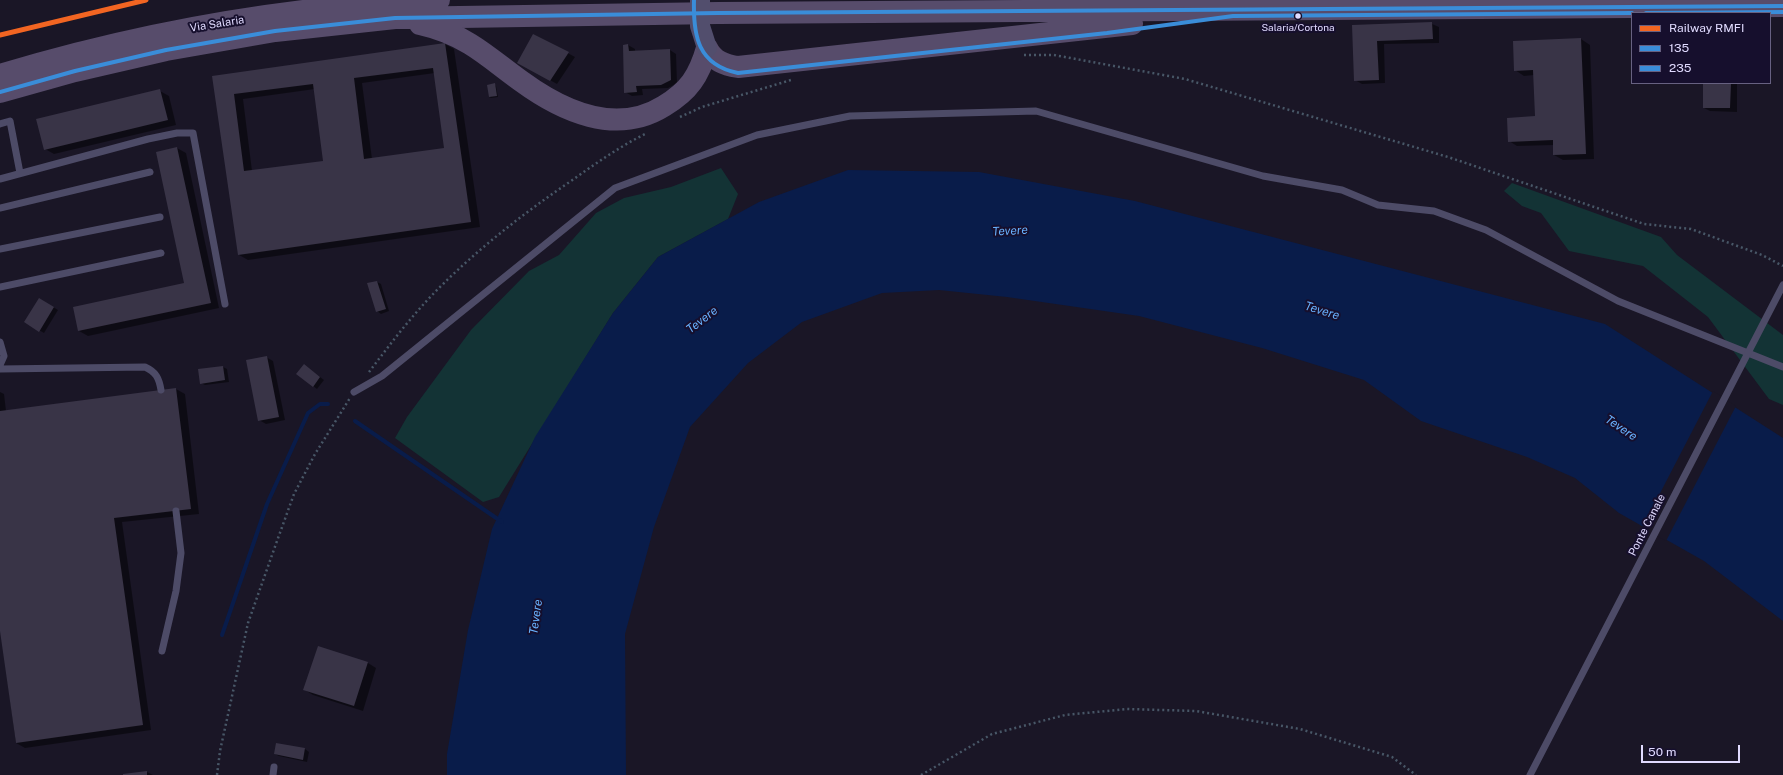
<!DOCTYPE html>
<style>
body{margin:0}
#map{position:relative;width:1783px;height:775px;overflow:hidden;background:#1a1626;font-family:"Public Sans",sans-serif}
canvas{display:block}
.legend{position:absolute;left:1631px;top:12px;width:140px;height:72px;box-sizing:border-box;background:#160f2d;border:1px solid #676181;margin:0;padding:5px 7px;list-style:none;font-size:12px;color:#e1dbff}
.legend li{display:flex;align-items:center;gap:8px;height:20px}
.legend b{width:20px;border:1px solid #676181}
.scale{position:absolute;left:1641px;top:745px;width:99px;height:18px;box-sizing:border-box;border:2px solid #e1dbff;border-top:0;padding-left:5px;font-size:12px;line-height:14px;white-space:nowrap;color:#e1dbff;-webkit-text-stroke:3px #160f2d;paint-order:stroke}
</style>
<div id="map">
<canvas width="1783" height="775"></canvas>
<ul class="legend">
<li><b style="height:5px;background:#f26522"></b>Railway RMFI</li>
<li><b style="height:5px;background:#3a8dd9"></b>135</li>
<li><b style="height:5px;background:#3a8dd9"></b>235</li>
</ul>
<div class="scale">50 m</div>
</div>
<script>
const g = document.querySelector('canvas').getContext('2d');
g.lineJoin = 'round';
function fill(path, color) {
  g.fillStyle = color;
  g.fill(path, 'evenodd');
}
function stroke(path, color, width, dash) {
  g.strokeStyle = color;
  g.lineWidth = width;
  g.lineCap = dash ? 'butt' : 'round';
  g.setLineDash(dash || []);
  g.stroke(path);
}
function drawText(font, color, halo, rows, align = 'center') {
  g.font = font + ' "Public Sans",sans-serif';
  g.lineWidth = 4;
  g.setLineDash([]);
  g.textBaseline = 'middle';
  g.strokeStyle = halo;
  g.fillStyle = color;
  for (const [text, x, y, turn = 0] of rows) {
    g.save();
    g.translate(x, y);
    g.rotate((+turn || 0) * Math.PI / 180);
    g.textAlign = isNaN(turn) ? turn : align;
    if (halo) g.strokeText(text, 0, 0);
    g.fillText(text, 0, 0);
    g.restore();
  }
}
const green = new Path2D(`
 M721 168 738 194 728 219 658 257 613 313 499 497 483 502 395 438 407 417 471 330 529 271 559 255 596 213 624 198 671 187Z
 M1512 183 1661 237 1677 255 1783 335V405L1769 399 1708 317 1643 266 1569 251 1541 213 1522 206 1504 191Z`);
const water = new Path2D(`
 M848 170 979 172 1135 201 1605 324 1783 438V621L1704 561 1619 513 1575 478 1527 457 1421 421 1364 380 1262 348 1139 316 1007 297 939 290 882 293 802 322 748 363 690 427 654 527 625 634 626 775H447V754L468 630 492 529 535 437 613 313 658 257 759 202Z`);
const pier = new Path2D(`
 M1713 391 1736 406 1666 541 1642 528Z`);
const shadow = new Path2D(`
 M1432 24 1439 27V43L1384 44 1385 83 1362 84 1355 80 1353 26Z
 M534 35 575 57 557 84 519 63Z
 M1581 39 1590 45 1594 159 1563 160 1554 155V145L1517 146 1509 141 1536 117 1534 75 1524 76 1515 70Z
 M445 44 454 49 480 227 248 260 239 255 213 77ZM435 73 445 149 372 159 362 83ZM315 89 325 162 252 171 243 99Z
 M624 45H628L635 49V52L670 50 676 54 677 83 668 88 642 89 643 95 632 96 625 92Z
 M1704 83H1737V112L1710 111 1704 108Z
 M495 85 496 86 498 97 491 98 489 97Z
 M160 91 169 96 176 125 54 154 45 149Z
 M177 148 186 153 219 308 88 336 79 331 185 283Z
 M377 282 381 284 389 311 381 314 377 311Z
 M40 299 58 310 44 333 25 322Z
 M266 357 273 361 285 420 266 424 259 420Z
 M223 367 227 369 229 382 205 385 201 383Z
 M308 368 324 380 317 389 313 386Z
 M176 389 185 394 199 514 122 522 151 730 25 748 16 743 0 624V392L4 394 6 411Z
 M318 647 368 663 376 668 363 711 313 695 305 690Z
 M305 749 309 752 307 762 279 756 275 754Z
 M147 772 153 775H124Z`);
const stream = new Path2D(`
 M355 421 502 522
 M222 635 267 504 308 413 320 404H328`);
const building = new Path2D(`
 M1432 22 1433 39 1377 41 1379 80 1354 81 1352 25Z
 M533 34 569 52 550 81 517 63Z
 M1581 38 1586 154 1553 155V140L1508 142 1507 118 1535 116 1533 70 1514 71 1513 41Z
 M445 43 471 222 238 255 212 76ZM433 68 444 148 364 159 354 78ZM313 84 323 161 244 171 234 94Z
 M628 44 629 51 670 49 671 80 661 85 636 86 637 92 624 93 623 45Z
 M495 83 497 96 489 97 487 85Z
 M1703 83H1731L1730 108H1703Z
 M160 89 168 120 44 150 36 119Z
 M177 147 211 303 78 331 73 307 184 283 156 152Z
 M377 281 386 309 376 312 367 283Z
 M39 298 54 307 39 332 24 322Z
 M267 356 279 417 258 421 246 360Z
 M304 364 320 377 313 387 296 374Z
 M223 366 225 380 200 384 198 369Z
 M176 388 191 509 114 518 143 725 16 743 0 631V411Z
 M318 646 368 662 354 706 303 690Z
 M276 743 305 748 303 760 274 754Z
 M147 771V775H123V774Z`);
const path = new Path2D(`
 M1024 55H1054L1185 79 1448 157 1644 224 1691 229 1762 255 1783 266
 M680 117 702 107 791 80
 M369 372C391 343 413 314 439 288 479 248 524 213 571 181 595 164 619 147 645 134
 M217 775 220 751 248 623 277 541 294 494 315 454 350 398
 M921 775 992 734 1065 715 1127 709 1196 711 1300 729 1392 757 1416 775`);
const lane = new Path2D(`
 M0 124 10 121 20 173
 M0 179 148 139 177 133H193L225 304
 M0 208 150 172
 M0 249 160 217
 M0 287 161 253
 M0 342 4 356 0 365
 M0 369 145 367C156 372 159 378 161 390
 M354 392 382 376 615 188 757 135 850 116 1036 111 1263 176 1342 190 1378 205 1434 211 1486 230 1618 301 1783 367
 M162 651 176 591 181 553 176 511
 M273 775 274 767`);
const primary = new Path2D(`
 M420 24C438 28 454 34 470 44 488 55 504 69 521 81 562 111 616 136 664 106 689 91 699 76 707 48
 M707 48C713 61 725 65 738 67L1132 24
 M0 75C143 32 290 6 439 0
 M0 92 75 71 166 50 275 31 395 18 718 13 1783 6`);
const laneBridge = new Path2D(`
 M1530 775 1783 285`);
const secondaryBridge = new Path2D(`
 M700 0V26L707 48`);
const bus1 = new Path2D(`
 M0 92 75 71 166 50 275 31 395 18 718 13 1783 6`);
const bus2 = new Path2D(`
 M694 0C693 36 698 65 738 73L1107 33 1233 16 1632 13
 M1646 13 1783 12`);
const rail1 = new Path2D(`
 M0 35 146 0`);
const markers = [
 [1298,16,3.5,"#e1dbff"]
];
const busNames = [
 ["Salaria/Cortona",1298,28]
];
const streetNames = [
 ["Via Salaria",217,24,-9],
 ["Ponte Canale",1647,525,-63]
];
const waterNames = [
 ["Tevere",1010,231,-3],
 ["Tevere",1322,311,17],
 ["Tevere",702,320,-38],
 ["Tevere",1621,428,34],
 ["Tevere",536,617,-82]
];
fill(green, '#133335');
fill(water, '#091c4a');
fill(pier, '#1a1626');
fill(shadow, '#0007');
stroke(stream, '#091c4a', 4);
fill(building, '#393447');
stroke(path, '#485767', 2.5, [2, 3]);
stroke(lane, '#4d4b67', 7);
stroke(primary, '#574c6b', 22);
stroke(laneBridge, '#4d4b67', 7);
stroke(secondaryBridge, '#524e6d', 20);
stroke(bus1, '#3a8dd9', 4);
stroke(bus2, '#3a8dd9', 4);
stroke(rail1, '#f26522', 5);
for (const [x, y, r, color] of markers) {
  const dot = new Path2D();
  dot.arc(x, y, r, 0, 2 * Math.PI);
  g.fillStyle = color;
  g.fill(dot);
  stroke(dot, '#160f2d', 1.5);
}
drawText('10px', '#e1dbff', '#160f2d', busNames);
drawText('11px', '#e1dbff', '#160f2d', streetNames);
drawText('italic 12px', '#69b2ff', '#160f2d', waterNames);
</script>
